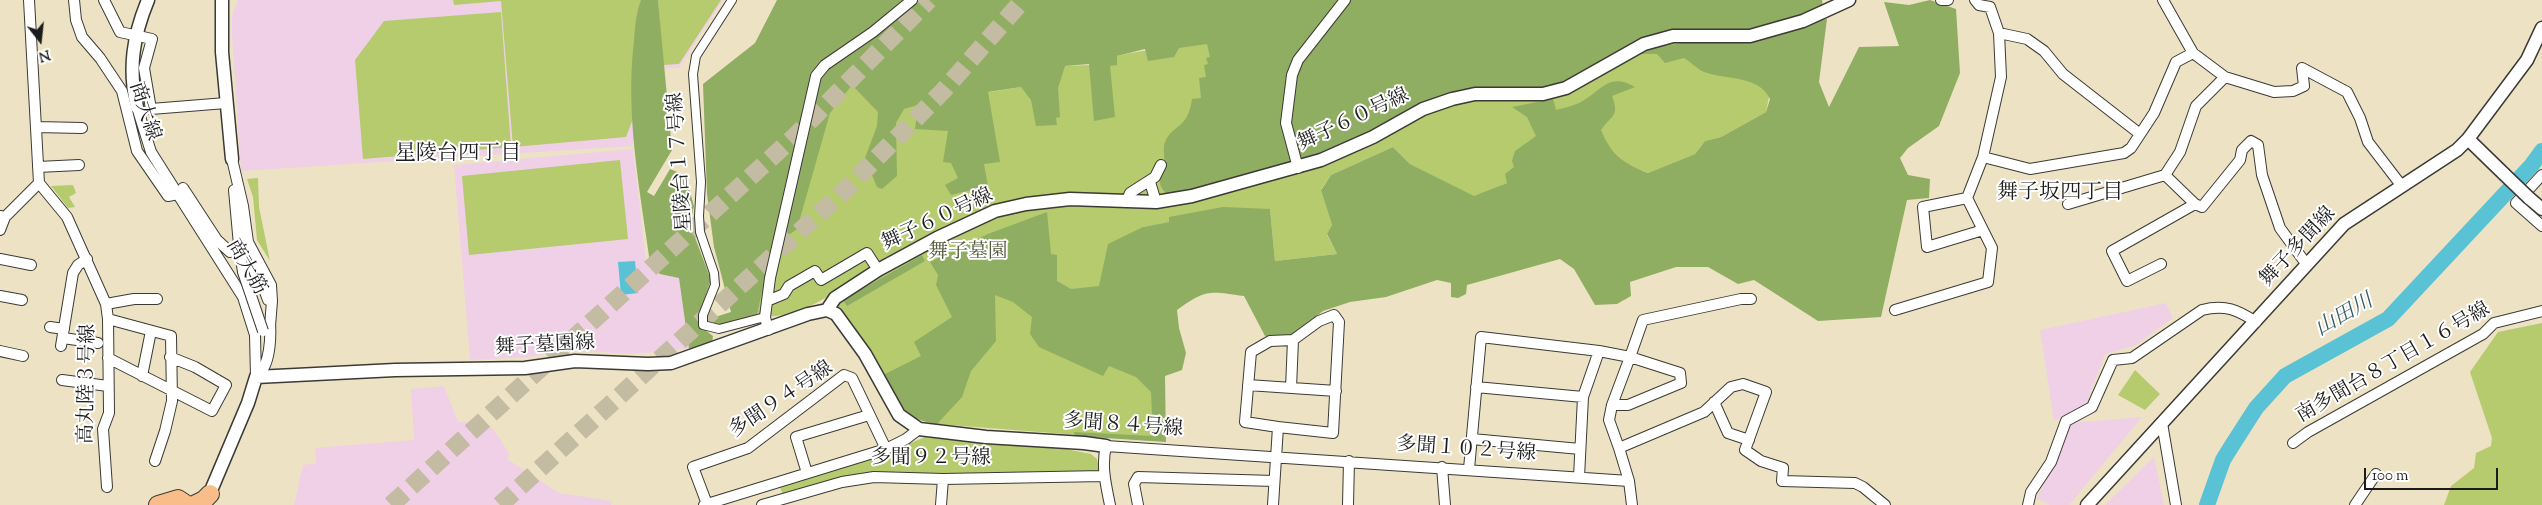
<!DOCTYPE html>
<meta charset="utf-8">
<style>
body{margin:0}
#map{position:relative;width:2542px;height:505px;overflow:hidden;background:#ede3c4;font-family:"Sorts Mill Goudy",serif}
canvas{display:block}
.north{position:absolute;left:15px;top:15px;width:50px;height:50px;-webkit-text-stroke:4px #fff;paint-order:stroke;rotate:164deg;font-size:14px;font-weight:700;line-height:20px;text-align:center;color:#1c1c1c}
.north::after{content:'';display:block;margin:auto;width:18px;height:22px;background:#1c1c1c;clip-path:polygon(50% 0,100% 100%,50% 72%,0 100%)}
.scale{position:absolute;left:2364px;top:468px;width:134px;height:22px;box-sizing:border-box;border:2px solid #1c1c1c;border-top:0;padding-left:6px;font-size:15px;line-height:18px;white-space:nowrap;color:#1c1c1c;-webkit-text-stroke:4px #fff;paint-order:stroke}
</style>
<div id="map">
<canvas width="2542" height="505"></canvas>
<div class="north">N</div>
<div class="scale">100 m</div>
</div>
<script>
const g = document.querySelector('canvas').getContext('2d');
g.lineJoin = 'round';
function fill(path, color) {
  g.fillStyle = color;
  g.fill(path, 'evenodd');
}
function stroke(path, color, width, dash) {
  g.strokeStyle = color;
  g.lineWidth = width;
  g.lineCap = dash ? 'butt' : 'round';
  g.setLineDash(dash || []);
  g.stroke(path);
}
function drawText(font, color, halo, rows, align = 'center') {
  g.font = font + ' "Sorts Mill Goudy","Noto Serif JP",serif';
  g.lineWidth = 4;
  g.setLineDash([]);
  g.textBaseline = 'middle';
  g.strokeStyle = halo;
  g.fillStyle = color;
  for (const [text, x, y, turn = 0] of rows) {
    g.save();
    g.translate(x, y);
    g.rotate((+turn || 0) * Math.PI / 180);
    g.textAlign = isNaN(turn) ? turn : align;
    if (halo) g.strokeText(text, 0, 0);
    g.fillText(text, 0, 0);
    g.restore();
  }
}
const built = new Path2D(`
 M238 0H723L679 68 657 69 632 146 241 171 232 36V16Z
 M633 149 646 263 680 261 689 349 632 354 568 350 528 357 470 360 454 165Z
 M2166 303 2173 318 2136 345 2105 354 2086 404 2054 421 2040 330Z
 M444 386 458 422H482L493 429 509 453 507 459 559 493 612 501 611 505H294L303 465 316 463 315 448 414 440 411 389Z
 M2142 417 2069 505H2050L2037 499 2070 423Z
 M2154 457 2164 505H2105Z`);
const green = new Path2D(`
 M453 0H644L650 74 626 137 513 147 501 1 454 5Z
 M658 0H721L679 64 663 65Z
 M816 0 904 109 915 104 1021 87 1065 66 1117 64V56C1147 48 1177 49 1207 43L1788 0 1766 112 1721 137 1705 141 1695 154 1648 173 1624 163 1607 145 1515 167 1507 183 1474 197 1410 164 1393 147 1331 175 1321 189 1332 225 1327 235 1337 254 1275 261 1270 209 1169 218 1170 222 1143 227 1155 441 937 424 915 418 904 412 830 295C808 309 784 319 757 316Z
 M501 12 511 147 363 159 355 60 384 21Z
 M620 160 628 239 469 255 462 176Z
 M258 178 259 207 270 261 257 240 253 197 247 179Z
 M73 185 76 193 69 197 75 207 68 208 51 186Z
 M2542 323V505H2444L2451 486 2474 468 2476 453 2491 446 2492 438 2470 372 2498 332Z
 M2135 370 2160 394 2145 410 2118 395Z
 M925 437 1065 449 1091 454 1097 459 1100 473 948 476 947 473H906L783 495 780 487 880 456Z`);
const forest = new Path2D(`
 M641 0H658L672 150 647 192 654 196 670 169 685 175 694 206 690 224 711 280 700 312 701 327 713 336 712 343 689 349 679 278 660 274 650 263C640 190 625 115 634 41 635 27 636 13 641 0Z
 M777 0H1822L1823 8 1768 29 1658 35 1566 82 1544 89 1426 102 1405 111 1406 115 1311 160 1168 196C1155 181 1161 182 1164 164 1165 158 1163 151 1164 145 1171 123 1188 131 1192 99L1201 98 1199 78 1206 77 1204 65 1208 64 1206 58 1210 57 1207 44 1179 48 1174 57 1148 61 1145 49 1117 56V65L1110 66 1115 117 1094 121 1089 64 1065 66 1058 88 1060 117 1056 118 1057 125 1036 126 1031 100 1021 87 988 92 1000 162 984 164 988 186 951 195 945 185 958 178 951 163 943 162 948 131 915 129 918 105 904 109 896 123 897 176 882 189 877 187 865 158 877 126 878 112 852 85 830 113 797 229 771 247 757 316 722 326 711 324 712 318 731 312 714 247 707 194 703 84 755 43Z
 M1930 0 1956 9 1960 73 1939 126 1908 148 1900 158 1908 175 1930 179 1929 198 1907 200 1881 317 1818 321 1754 280 1738 284 1708 267H1676L1630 282 1631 296 1617 304 1595 305 1574 269 1560 259 1467 285 1466 294 1458 298 1451 297V283L1437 280 1386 297 1350 302 1323 311 1291 335 1265 336 1244 296C1209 291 1206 289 1177 310L1179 328 1186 353 1182 370 1165 376 1166 442 1075 436 1074 432 1153 436 1151 392 1136 377 1109 366 1103 376 1039 347 1030 334 1032 317 1013 302 995 295 996 341 971 371 962 397 937 424C904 420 898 401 883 375L921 356 914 342 952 317 936 285 938 275 930 262 988 234 1047 212 1051 254 1057 255V281L1071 289 1099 286 1108 244 1143 227 1169 222V217L1223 207 1270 209 1275 261 1337 254 1327 234 1332 225 1321 190 1331 175 1393 147 1410 164 1474 196 1507 183 1505 174 1514 167 1512 161 1515 151 1536 136 1527 117 1512 107 1553 99 1556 110C1564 108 1572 106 1579 103 1601 92 1608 71 1635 87L1612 96C1620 117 1611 115 1601 130 1612 156 1623 163 1648 173L1695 154 1705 141 1721 137 1766 112 1770 99C1759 75 1726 80 1704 72 1697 69 1691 62 1684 58L1665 63 1657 54H1642V50L1812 20 1827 19 1819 82 1829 107 1859 47 1899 46 1884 2 1909 5Z
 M922 255 925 261 847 306 843 300Z`);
const water = new Path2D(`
 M635 261 638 293 621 295 618 262Z`);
const river = new Path2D(`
 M2207 505 2223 460 2231 447 2256 408 2285 376 2388 319 2531 166 2542 151`);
const motorwayTunnel = new Path2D(`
 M391 505 794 137 929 0
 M500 505 843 192 943 91 1023 0`);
const pedestrian = new Path2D(`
 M732 0 696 56 693 74 701 182 699 216 700 232 714 273 715 285 703 315V325L719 329 765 317`);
const minor = new Path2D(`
 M29 0 39 183 67 217 106 304 108 319 109 413 103 429 107 487
 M74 0 76 20 82 37 100 58 122 91 137 151 168 196 178 194
 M104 0 120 32 152 39 144 68 151 109 226 103
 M1941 0H1948
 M1975 0 1979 5 1990 7 1999 33 2027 39 2044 51 2063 74 2140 134
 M2163 0 2193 53 2225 77 2274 92 2293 91 2304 86 2302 68 2347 92 2360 118 2368 142 2401 185
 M137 107 151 152 243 297 255 335 256 377
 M36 127 82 128
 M1983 157 2030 169 2124 153 2131 148 2154 113 2176 62 2193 53
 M232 159 243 206 248 242 271 285 272 301 270 326
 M38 167 79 165
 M1298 168 1286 123 1292 75 1298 60 1345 0
 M2165 175 2195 204 2202 207 2240 160 2242 150 2251 141 2258 145 2262 175 2280 228 2307 265
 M2542 175 2516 203 2542 226
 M1150 182 1156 202
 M183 188 217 240 230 252
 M234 190 239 245
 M1967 198 1923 207 1927 247 1983 230
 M1126 202 1130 193 1155 177 1161 165
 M2068 204 2165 175 2180 152 2196 106 2225 77
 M0 216 5 217 0 230
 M5 217 39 183
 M0 259 31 265
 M2161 264 2127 281 2112 251 2195 204
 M251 268 261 281 268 300
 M0 296 22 300
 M767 301 784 294 789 286 815 271 821 280 867 253 878 270
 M106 304 134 299H157
 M1895 310 1988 282 1992 248 1967 198 1983 157 2001 77 1999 33
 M108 319 171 336 172 401 165 431 155 461
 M50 327 64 329
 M768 330 765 317 770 278 816 76 825 65 873 32 912 0
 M63 338 98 343
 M61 346 73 273 78 265 87 259
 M0 351 23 356
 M108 358 212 411 226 385 195 367 170 357
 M142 376 151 331
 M258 376C270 364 271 338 270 321
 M62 380 108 386
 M1248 385 1336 391
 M1476 387 1583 397
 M1291 388 1293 340
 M1714 402 1728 433 1749 440
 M1612 405H1628L1681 383 1680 373 1630 357 1612 405 1609 420 1619 448
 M2162 423 2176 505
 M1472 439 1580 449
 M2293 443 2308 432 2483 334 2494 323 2542 311
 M1442 467 1445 505
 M1469 469 1481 337 1599 351 1630 357 1643 320 1741 299H1751
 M807 473 796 437 869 415
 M1579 477 1583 397 1599 351
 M707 504 693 467 748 448 844 375 852 378 886 449
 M704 505 886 449 906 439 919 429
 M762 505 842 482 874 477 943 479 1104 476
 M941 505 943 479
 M1110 505C1106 485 1101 466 1106 446L1629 481
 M1138 505 1134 484 1138 477 1274 481
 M1273 505 1278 427 1245 422 1251 352 1270 341 1293 340 1319 321 1334 315 1339 322 1333 433 1278 427
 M1348 505 1349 461
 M1632 505 1629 481 1619 448 1704 412 1731 387 1743 384 1766 392 1745 450 1761 461 1783 468 1782 481 1855 483 1863 487 1885 505
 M2028 505 2031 492 2051 462 2066 421 2092 407 2113 360 2132 358 2202 310C2225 304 2238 310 2256 322
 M2355 505 2376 474`);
const tertiary = new Path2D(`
 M222 0V52L232 159
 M137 107C128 69 133 36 148 0
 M2468 139 2504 174
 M2529 198 2542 209
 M827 310 835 298 878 270 937 238 995 211 1026 204 1070 199 1156 202 1192 196 1321 160 1373 137 1423 109 1452 99 1475 94H1543L1566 88 1644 44 1673 36H1750L1803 21 1849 0
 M827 310 836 314 865 354 899 415 919 429 986 437 1084 443 1106 446
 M207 500 248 403 256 377 395 370 525 368 575 361 648 364 671 363 808 314 827 310
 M2087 505 2344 224 2457 150 2468 139 2527 60 2542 28`);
const motorway = new Path2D(`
 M158 505 178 499 187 505
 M194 505 204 500 210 494`);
const minorBridge = new Path2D(`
 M239 245 243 272 263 331`);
const tertiaryBridge = new Path2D(`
 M2504 174 2529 198`);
const streetNames = [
 ["商大線",143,112,72],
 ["舞子６０号線",1354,121,-25],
 ["星陵台１７号線",682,162,-94],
 ["舞子６０号線",938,221,-25],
 ["舞子多聞線",2299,248,-47],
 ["商大筋",245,268,60],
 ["舞子墓園線",545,347,-3],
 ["南多聞台８丁目１６号線",2394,364,-30],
 ["高丸陸３号線",89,384,-89],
 ["多聞９４号線",782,401,-34],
 ["多聞８４号線",1123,427,4],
 ["多聞１０２号線",1466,451,4],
 ["多聞９２号線",931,460]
];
const parkNames = [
 ["舞子墓園",968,254]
];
const neighbourhoodNames = [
 ["星陵台四丁目",458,155],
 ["舞子坂四丁目",2060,194]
];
const waterNames = [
 ["山田川",2345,317,-30]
];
fill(built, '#efd0e7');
fill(green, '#b6ca6e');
fill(forest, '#90ae61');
fill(water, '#59c2d5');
stroke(river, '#59c2d5', 16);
stroke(motorwayTunnel, '#c3bba2', 18, [18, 9]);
stroke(pedestrian, '#3b3a35', 10);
stroke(minor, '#3b3a35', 12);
stroke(tertiary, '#3b3a35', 15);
stroke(motorway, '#3b3a35', 20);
stroke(pedestrian, '#fff', 8);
stroke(minor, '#fff', 10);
stroke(tertiary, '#fff', 12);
stroke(motorway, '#f8bd89', 18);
stroke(minorBridge, '#3b3a35', 12, []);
stroke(tertiaryBridge, '#3b3a35', 15, []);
stroke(minorBridge, '#fff', 10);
stroke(tertiaryBridge, '#fff', 12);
drawText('20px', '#1c1c1c', '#fff', streetNames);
drawText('20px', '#525939', '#fff', parkNames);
drawText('21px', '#1c1c1c', '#fff', neighbourhoodNames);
drawText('italic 21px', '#345e66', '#fff', waterNames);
</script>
